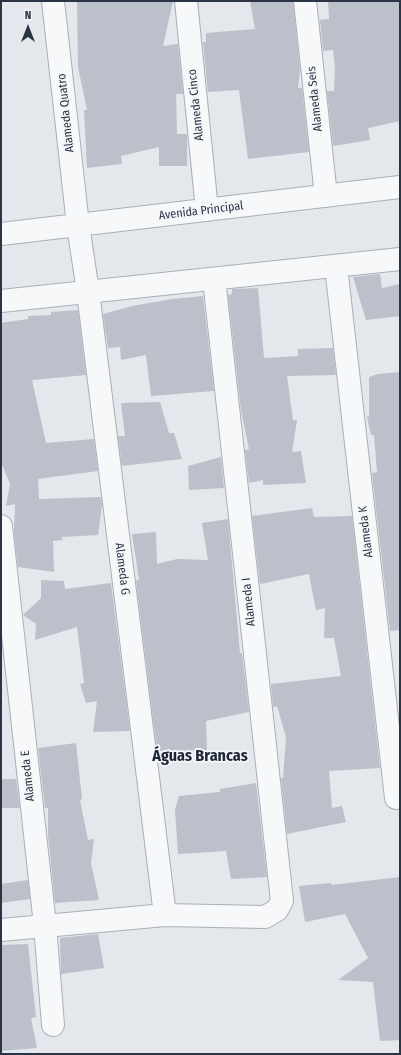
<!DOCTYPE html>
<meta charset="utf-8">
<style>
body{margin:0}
#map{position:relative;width:401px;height:1055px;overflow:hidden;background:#e4e7ec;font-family:"Fira Sans Condensed",sans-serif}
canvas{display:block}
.frame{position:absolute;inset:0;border:2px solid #2b3445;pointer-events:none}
.north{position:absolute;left:8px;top:8px;width:40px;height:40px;-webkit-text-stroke:3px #f4f6f9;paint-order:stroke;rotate:0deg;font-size:11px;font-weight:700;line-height:16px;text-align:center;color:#2b3445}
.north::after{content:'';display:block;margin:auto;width:14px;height:18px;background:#2b3445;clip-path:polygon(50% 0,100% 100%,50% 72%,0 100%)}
</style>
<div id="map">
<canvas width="401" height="1055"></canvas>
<div class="frame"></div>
<div class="north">N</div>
</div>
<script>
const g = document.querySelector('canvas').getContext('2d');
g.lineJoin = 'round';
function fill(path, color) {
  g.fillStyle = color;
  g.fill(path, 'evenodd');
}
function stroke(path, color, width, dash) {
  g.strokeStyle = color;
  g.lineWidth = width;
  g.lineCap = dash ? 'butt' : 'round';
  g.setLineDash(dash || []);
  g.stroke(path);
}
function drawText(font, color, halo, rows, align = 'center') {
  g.font = font + ' "Fira Sans Condensed",sans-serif';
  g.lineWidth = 3.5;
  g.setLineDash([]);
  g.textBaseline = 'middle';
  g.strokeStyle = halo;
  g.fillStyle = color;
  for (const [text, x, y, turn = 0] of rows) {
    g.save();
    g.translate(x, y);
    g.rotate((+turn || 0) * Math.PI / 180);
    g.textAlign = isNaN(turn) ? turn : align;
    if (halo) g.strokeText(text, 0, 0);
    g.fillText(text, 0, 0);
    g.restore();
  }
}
const building = new Path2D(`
 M77 1H173L163 46 178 44 183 94H176L177 134H187V166H159V147L121 156 122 164 87 168 84 110H87L78 67Z
 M250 1H293L300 69 298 88H302L309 152 248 159 239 90 208 92 203 42H206V33L255 29Z
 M328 1H400V121L368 128 370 140 333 146 327 91H334L335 69 333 50 323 51 320 20 329 19Z
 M380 274 382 288 400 284V316L366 320 353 277Z
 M258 288 264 358 298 356V349L333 348 336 375 287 376 293 420H297L292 452 301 451 306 483 263 485V480L249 483 245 450 249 449 241 410 228 295 232 294V289Z
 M203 296 214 391 151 396 146 355 121 360 120 347 108 348 103 314 132 306 172 299Z
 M78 310 86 375 32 380 46 443 94 439 98 471 38 479 39 499 101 497 102 505 98 535 61 537 63 540 53 541 54 572 18 567 14 533 15 504 6 506 10 484 1 462V323L28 319V316L51 315V312Z
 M400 372V630L390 631 372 473 377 472 374 435H371L367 417 369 416V377L378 374Z
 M160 402 169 433H174L182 459 122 466 118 436H125L121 403Z
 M221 457 224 488 189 490 188 466Z
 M312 508 314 517 352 516 380 768 329 771 332 808 342 806 346 822 287 834 281 778H283L286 737 277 706 273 707 271 684 341 676 334 638H324L325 608 316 610 309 574 260 584 252 516Z
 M228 519 240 653H242L249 712 206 721 207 750 157 751 136 580H139L132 534 156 532 157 564 177 559 208 560 202 523Z
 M41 580 64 581 65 589 111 583 130 731 93 732 97 701 86 703 80 684 84 683 77 627 35 640 36 624 23 615 41 598Z
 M76 743 82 799 80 800 88 840 94 839 91 863 99 900 55 903 48 835V808H45L38 748Z
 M1 779H16L20 808H1Z
 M256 783 267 877 231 879 226 851 178 854 175 810 179 796 220 792V789Z
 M400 877V1040L380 1041 373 982 338 980 368 958 345 914 305 922 299 886 331 883 332 885Z
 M28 880 30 899 1 903V884Z
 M98 934 104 968 61 974 60 938Z
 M28 944 36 1017 31 1018 37 1048 1 1051V945Z`);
const minor = new Path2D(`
 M53 1 78 225 88 292 165 915
 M186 1 207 210
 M305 1 326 196
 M1 234 400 187
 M336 266 396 798
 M1 301 400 259
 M1 526 45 925 53 1025
 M1 930 165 915 265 917 277 910 282 901 214 279`);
const streetNames = [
 ["Alameda Seis",315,99,-96],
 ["Alameda Cinco",196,105,-96],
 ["Alameda Quatro",66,113,-96],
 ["Avenida Principal",201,211,-7],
 ["Alameda K",366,532,-97],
 ["Alameda G",122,569,83],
 ["Alameda I",249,602,-96],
 ["Alameda E",28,776,-96]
];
const districtNames = [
 ["Águas Brancas",200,757]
];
fill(building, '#bbc0ca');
stroke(minor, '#a9aeb7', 24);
stroke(minor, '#f7f8fa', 22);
drawText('12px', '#2b3445', '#f4f6f9', streetNames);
drawText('bold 16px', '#1d2536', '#f4f6f9', districtNames);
</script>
